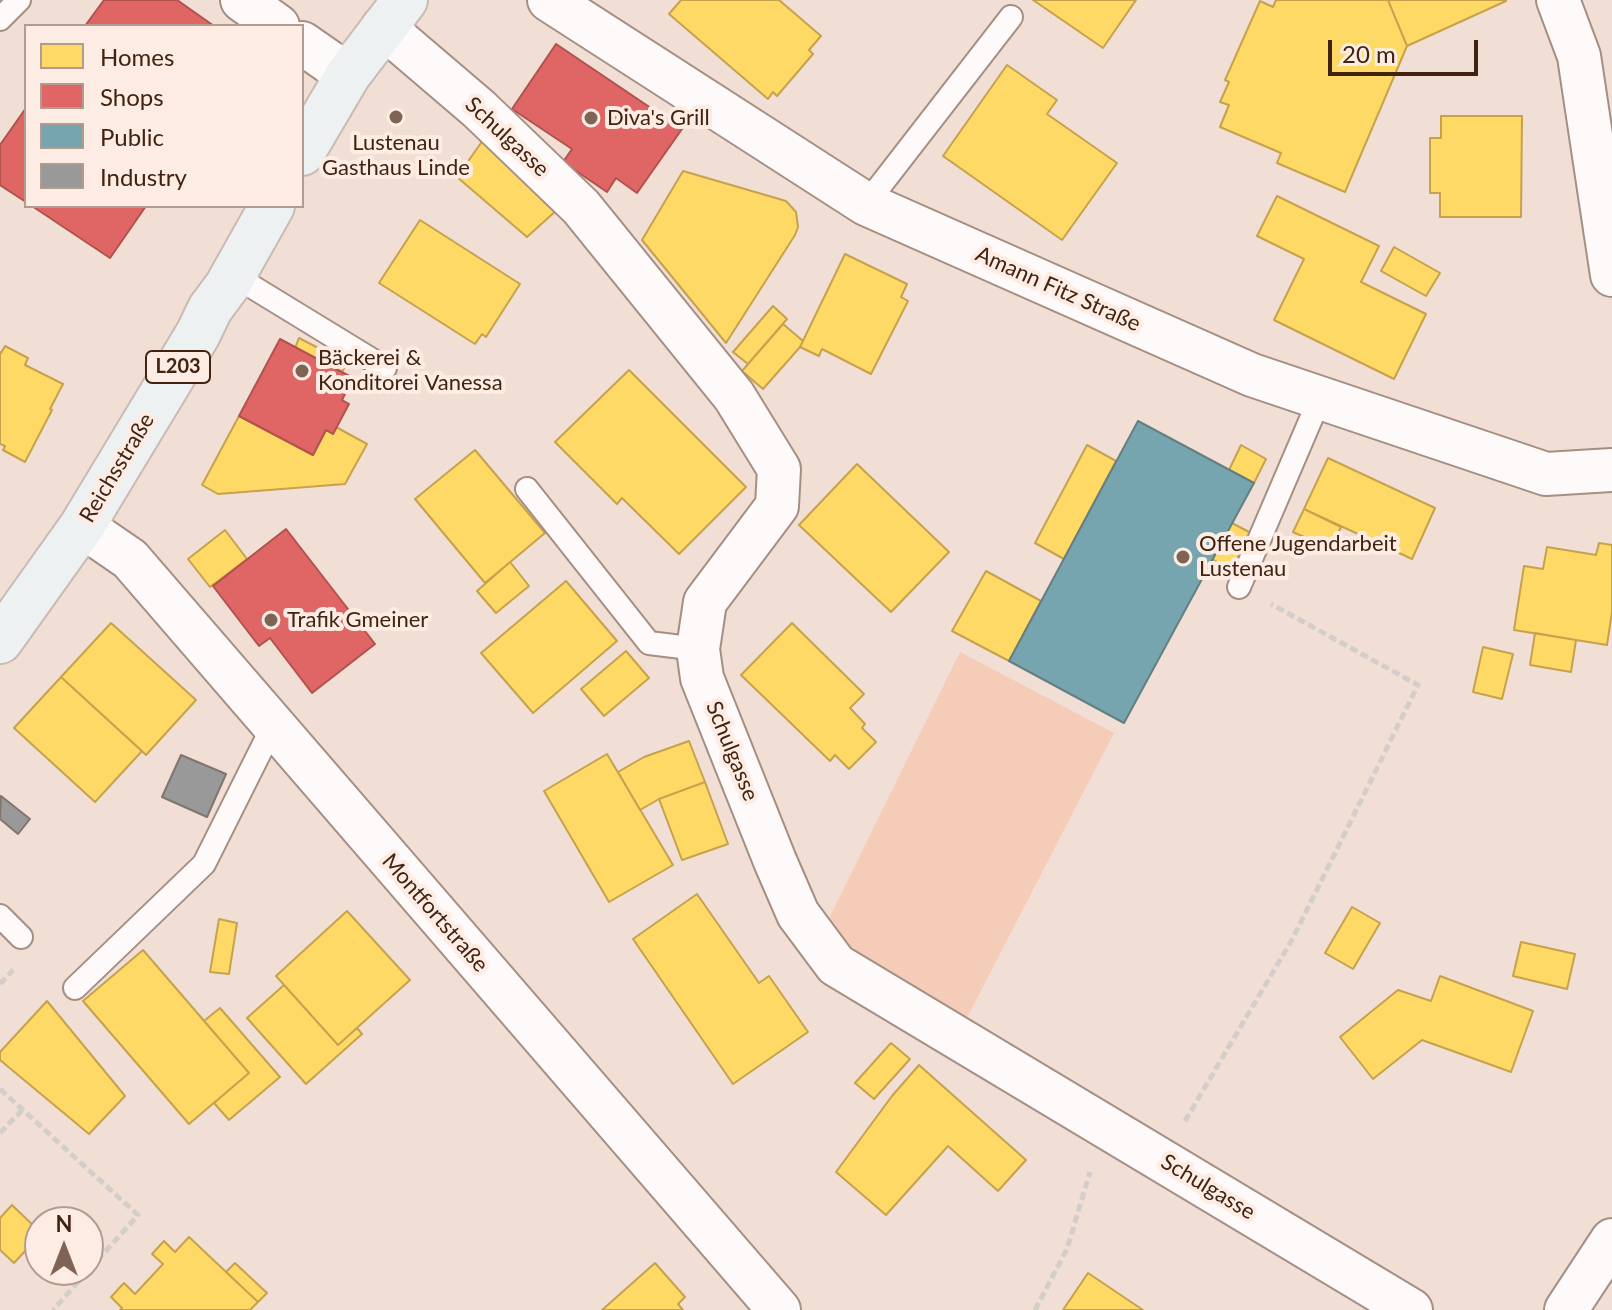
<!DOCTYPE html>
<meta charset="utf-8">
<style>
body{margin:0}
#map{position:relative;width:1612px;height:1310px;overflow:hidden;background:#f1ded5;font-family:Lato,sans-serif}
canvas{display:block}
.legend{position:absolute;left:24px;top:24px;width:280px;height:184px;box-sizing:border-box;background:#fdece3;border:2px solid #b29c8f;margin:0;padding:10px 14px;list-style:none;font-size:24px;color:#422312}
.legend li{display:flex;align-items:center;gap:16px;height:40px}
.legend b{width:40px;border:2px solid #b29c8f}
.north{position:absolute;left:24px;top:1206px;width:80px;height:80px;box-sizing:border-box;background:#fdece3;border:2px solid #b29c8f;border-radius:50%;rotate:0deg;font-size:22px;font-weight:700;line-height:32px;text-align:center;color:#422312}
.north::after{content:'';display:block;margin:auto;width:28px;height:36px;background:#7f6456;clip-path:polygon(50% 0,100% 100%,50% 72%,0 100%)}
.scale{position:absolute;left:1328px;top:40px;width:150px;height:36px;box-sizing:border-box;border:4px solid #422312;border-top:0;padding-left:10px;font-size:24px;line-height:28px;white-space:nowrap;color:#422312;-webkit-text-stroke:6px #fdece3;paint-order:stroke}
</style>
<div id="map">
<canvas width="1612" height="1310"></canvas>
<ul class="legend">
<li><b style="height:22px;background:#ffd966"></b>Homes</li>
<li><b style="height:22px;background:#e06666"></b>Shops</li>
<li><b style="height:22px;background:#76a5af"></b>Public</li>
<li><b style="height:22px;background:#999"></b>Industry</li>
</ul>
<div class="north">N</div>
<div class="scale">20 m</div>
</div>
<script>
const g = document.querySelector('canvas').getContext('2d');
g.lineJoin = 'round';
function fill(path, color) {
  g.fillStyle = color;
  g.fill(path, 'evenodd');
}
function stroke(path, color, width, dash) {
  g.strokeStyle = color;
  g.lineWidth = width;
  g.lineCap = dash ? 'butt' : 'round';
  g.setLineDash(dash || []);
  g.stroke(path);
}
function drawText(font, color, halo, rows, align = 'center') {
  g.font = font + ' Lato,sans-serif';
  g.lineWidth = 8;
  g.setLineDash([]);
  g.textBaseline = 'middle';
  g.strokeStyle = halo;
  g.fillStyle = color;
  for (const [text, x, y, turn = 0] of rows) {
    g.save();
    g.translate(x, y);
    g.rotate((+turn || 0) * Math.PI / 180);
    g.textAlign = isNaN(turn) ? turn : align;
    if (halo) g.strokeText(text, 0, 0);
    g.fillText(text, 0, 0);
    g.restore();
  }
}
const green = new Path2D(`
 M960 652 1114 733 957 1037 818 941Z`);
const homes = new Path2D(`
 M681 0H779L821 36 809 50 813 54 777 96 773 92 768 99 669 14Z
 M1033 0H1136L1103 48Z
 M1276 0H1388L1407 46 1345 192 1277 163 1281 153 1220 127 1229 105 1220 102 1229 82 1225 80 1260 1 1273 7Z
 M1388 0H1506V1L1407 46Z
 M1007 65 1057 100 1047 114 1117 163 1062 240 943 156Z
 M1441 116H1522L1521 217H1440V193H1430V138H1441Z
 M488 133 558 209 527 237 457 177Z
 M683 171 786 201 796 212 798 227 795 235 726 343 642 240Z
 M1277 196 1379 246 1361 282 1426 314 1394 379 1274 320 1304 259 1257 236Z
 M420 220 520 284 486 337 482 334 475 344 379 283Z
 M1394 247 1440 273 1426 296 1381 271Z
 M845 254 907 284 901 297 908 301 871 374 822 349 819 356 800 347Z
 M773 306 787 319 748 364 733 352Z
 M783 324 803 341 800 347 763 389 742 371Z
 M299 338 347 363 342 372 295 348Z
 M5 346 28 358 25 365 63 384 50 409 52 410 25 462 3 450 5 446 0 444V352L1 353Z
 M629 370 746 487 679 554 622 498 617 504 555 442Z
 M239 416 313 455 326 430 333 434 336 427 367 444 345 484 218 494 202 485Z
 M1087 445 1116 461 1064 559 1035 543Z
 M1241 445 1266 459 1254 483 1229 470Z
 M475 450 545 533 485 583 415 499Z
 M1328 458 1435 508 1412 559 1304 509Z
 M857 464 949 552 891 612 799 525Z
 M1304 509 1341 527 1331 549 1293 532Z
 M1232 523 1251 533 1231 570 1212 559Z
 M225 530 247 559 210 587 188 559Z
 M1599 543 1612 545V612L1607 645 1514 630 1524 566 1543 569 1547 547 1596 555Z
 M510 562 529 586 496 613 477 591Z
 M986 571 1041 601 1009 661 952 631Z
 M566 581 617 641 533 713 481 653Z
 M111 623 196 700 146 755 61 677Z
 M792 623 864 694 850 708 865 724 862 728 876 742 849 769 835 755 830 761 741 675Z
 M1535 633 1576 640 1571 672 1530 665Z
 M1483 647 1513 654 1502 699 1473 692Z
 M626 651 649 678 604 716 581 689Z
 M61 677 142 751 95 802 14 728Z
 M689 741 705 782 659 799 640 810 618 772 644 757Z
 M607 754 673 865 609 902 544 791Z
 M705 782 728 844 682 860 659 799Z
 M697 894 759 983 769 976 808 1032 733 1084 633 939Z
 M1352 907 1380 923 1353 969 1325 953Z
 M347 911 410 980 338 1045 276 976Z
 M219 919 237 923 229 974 210 972Z
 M1521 942 1575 954 1567 989 1513 976Z
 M143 950 249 1073 189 1124 83 1001Z
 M1440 976 1533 1011 1511 1072 1422 1040 1373 1079 1340 1037 1398 990 1431 1001Z
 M284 985 338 1045 357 1028 362 1034 306 1084 247 1018Z
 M47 1001 125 1096 89 1134 0 1060V1052Z
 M220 1008 280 1077 229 1120 214 1103 249 1073 204 1021Z
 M891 1043 910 1059 874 1099 855 1083Z
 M919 1065 1026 1160 998 1191 948 1146 886 1215 836 1172 892 1096Z
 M12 1205 40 1232V1235L14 1263 0 1250V1218Z
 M189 1237 258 1302 250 1310H120L122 1308 111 1297 124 1283 135 1294 163 1264 152 1254 164 1241 175 1252Z
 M235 1263 267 1293 258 1302 226 1272Z
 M655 1263 685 1297 678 1304 683 1310H602Z
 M1088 1273 1143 1310H1063Z`);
const shops = new Path2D(`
 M104 0H177L214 26H85Z
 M556 44 682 129 637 193 616 178 607 192 563 162 572 149 512 109Z
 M26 108V202L0 185V145Z
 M32 206H146L110 258Z
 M280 339 353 378 342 400 349 404 333 434 326 430 313 455 239 416Z
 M286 529 375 644 312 693 270 638 259 646 213 586Z`);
const public = new Path2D(`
 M1138 421 1254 483 1124 723 1009 661Z`);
const industry = new Path2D(`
 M181 755 226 774 207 817 162 797Z
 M1 796 30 819 18 834 0 819Z`);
const path = new Path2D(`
 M0 984 13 970
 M0 1089 138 1215 53 1310
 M1185 1121 1293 938 1418 685 1271 604
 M0 1133 23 1109
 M1035 1310 1067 1249 1090 1172`);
const service = new Path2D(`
 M0 19 19 0
 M866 204 1011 17
 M233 275 385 368
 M527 489 649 643 698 649
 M1239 587 1320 398
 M0 916 21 937
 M75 988 204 864 273 726`);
const minor = new Path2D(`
 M242 0 278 26
 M549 0 866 204 1252 375 1546 474 1612 470
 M1558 0 1579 56 1612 275
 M383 27 479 109 581 207 734 396 779 469 777 506 705 602 698 649 702 678 775 861 798 914 836 965 1411 1310
 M302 43 348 75
 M82 526 130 559 779 1310
 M1566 1310 1612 1240`);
const primary = new Path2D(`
 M302 153 348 75 405 0
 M0 641 82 526 198 334 210 309 227 286 272 206`);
const markers = [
 [396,117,8,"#7f6456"],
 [591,118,8,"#7f6456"],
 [302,371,8,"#7f6456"],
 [1183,557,8,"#7f6456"],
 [271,620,8,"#7f6456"]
];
const shields = [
 [178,367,64]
];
const shieldNames = [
 ["L203",178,367]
];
const poiNames = [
 ["Diva's Grill",607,118],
 ["Lustenau",396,143,"center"],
 ["Gasthaus Linde",396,168,"center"],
 ["Bäckerei &",318,358],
 ["Konditorei Vanessa",318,383],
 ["Offene Jugendarbeit",1199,544],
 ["Lustenau",1199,569],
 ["Trafik Gmeiner",287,620]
];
const streetNames = [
 ["Schulgasse",507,137,43],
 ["Amann Fitz Straße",1058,289,24],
 ["Reichsstraße",117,468,-59],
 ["Schulgasse",732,751,68],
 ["Montfortstraße",435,913,49],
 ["Schulgasse",1208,1187,31]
];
fill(green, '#f4ccb8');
fill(homes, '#ffd966');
stroke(homes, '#c6a24d', 2);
fill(shops, '#e06666');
stroke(shops, '#b1524d', 2);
fill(public, '#76a5af');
stroke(public, '#667e80', 2);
fill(industry, '#999');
stroke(industry, '#7f7670', 2);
stroke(service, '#a58f83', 26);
stroke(minor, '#a58f83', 46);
stroke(primary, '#c9bbb3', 48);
stroke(path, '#d4ceca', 5, [8, 4]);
stroke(service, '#fdfaf9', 22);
stroke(minor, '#fdfaf9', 42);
stroke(primary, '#eef1f2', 44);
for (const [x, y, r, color] of markers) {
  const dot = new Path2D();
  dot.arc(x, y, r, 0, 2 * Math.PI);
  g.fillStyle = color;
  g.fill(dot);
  stroke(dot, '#fdece3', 3);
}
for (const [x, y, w] of shields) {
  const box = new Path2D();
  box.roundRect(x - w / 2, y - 16, w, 32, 6);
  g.fillStyle = '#fdece3';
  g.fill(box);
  stroke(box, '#422312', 2);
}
drawText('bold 20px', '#422312', null, shieldNames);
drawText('22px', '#422312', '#fdece3', poiNames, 'left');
drawText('22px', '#422312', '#fdece3', streetNames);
</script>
